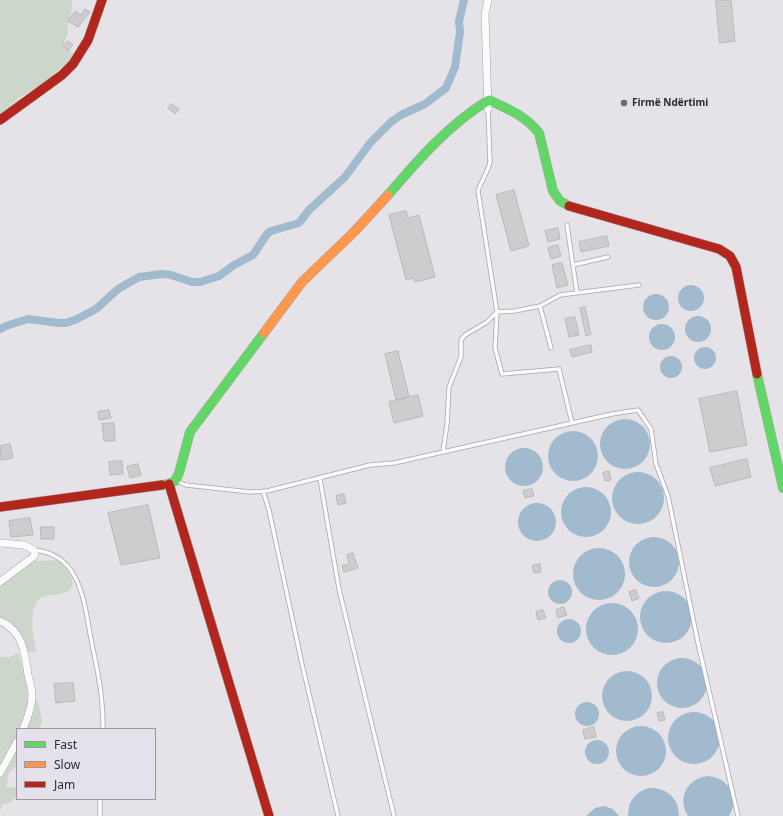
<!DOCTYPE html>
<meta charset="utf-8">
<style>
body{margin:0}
#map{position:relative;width:783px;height:816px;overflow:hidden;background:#e5e3e8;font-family:"Noto Sans",sans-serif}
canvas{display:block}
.legend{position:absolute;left:16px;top:728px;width:140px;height:72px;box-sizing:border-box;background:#e5e1ea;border:1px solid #9b989f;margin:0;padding:5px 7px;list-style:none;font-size:12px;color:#2c2b2e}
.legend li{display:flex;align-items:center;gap:8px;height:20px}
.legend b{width:20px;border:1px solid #9b989f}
</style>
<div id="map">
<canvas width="783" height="816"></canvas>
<ul class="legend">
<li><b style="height:5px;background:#63d668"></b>Fast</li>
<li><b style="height:5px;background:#ff974d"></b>Slow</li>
<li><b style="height:5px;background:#b3261e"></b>Jam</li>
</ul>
</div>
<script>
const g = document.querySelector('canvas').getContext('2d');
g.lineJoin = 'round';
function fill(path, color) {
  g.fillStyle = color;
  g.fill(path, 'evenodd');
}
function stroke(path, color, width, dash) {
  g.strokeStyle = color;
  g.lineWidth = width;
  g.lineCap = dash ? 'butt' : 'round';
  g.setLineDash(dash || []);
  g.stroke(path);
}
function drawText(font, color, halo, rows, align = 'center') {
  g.font = font + ' "Noto Sans",sans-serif';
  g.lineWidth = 4;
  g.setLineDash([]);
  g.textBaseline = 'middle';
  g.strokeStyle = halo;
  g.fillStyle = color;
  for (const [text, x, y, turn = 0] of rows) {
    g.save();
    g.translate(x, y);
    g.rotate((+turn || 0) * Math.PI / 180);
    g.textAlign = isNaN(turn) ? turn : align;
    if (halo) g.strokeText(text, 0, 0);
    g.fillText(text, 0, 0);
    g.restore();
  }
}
const green = new Path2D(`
 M0 0H72V10L67 27 68 33 64 43 74 56 67 65 57 71 50 79 20 97 0 114Z
 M57 560C66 567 83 586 64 593 55 596 41 593 36 603 29 615 34 639 36 652L23 651 9 623 0 617V586L35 561Z
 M18 653 27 682 28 702 38 701 42 722 39 729H17V765C14 769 9 771 8 776 7 780 8 783 6 787L17 788V797L7 804H2L0 811V657H10Z`);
const water = new Path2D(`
 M678 298a13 13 0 1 1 26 0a13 13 0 1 1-26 0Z
 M643 307a13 13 0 1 1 26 0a13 13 0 1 1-26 0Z
 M685 329a13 13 0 1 1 26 0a13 13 0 1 1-26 0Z
 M649 337a13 13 0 1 1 26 0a13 13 0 1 1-26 0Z
 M694 358a11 11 0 1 1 22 0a11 11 0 1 1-22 0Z
 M660 367a11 11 0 1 1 22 0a11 11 0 1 1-22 0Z
 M600 444a25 25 0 1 1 50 0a25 25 0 1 1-50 0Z
 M548 456a25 25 0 1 1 50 0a25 25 0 1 1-50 0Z
 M505 467a19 19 0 1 1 38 0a19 19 0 1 1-38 0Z
 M612 498a26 26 0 1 1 52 0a26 26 0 1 1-52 0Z
 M561 512a25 25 0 1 1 50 0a25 25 0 1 1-50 0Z
 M518 522a19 19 0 1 1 38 0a19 19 0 1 1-38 0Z
 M629 562a25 25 0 1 1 50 0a25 25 0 1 1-50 0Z
 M573 574a26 26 0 1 1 52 0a26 26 0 1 1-52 0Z
 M548 592a12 12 0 1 1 24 0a12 12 0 1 1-24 0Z
 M640 617a26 26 0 1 1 52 0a26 26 0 1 1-52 0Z
 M586 629a26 26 0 1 1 52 0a26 26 0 1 1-52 0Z
 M557 631a12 12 0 1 1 24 0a12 12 0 1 1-24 0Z
 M657 683a25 25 0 1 1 50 0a25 25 0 1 1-50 0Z
 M602 696a25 25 0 1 1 50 0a25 25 0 1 1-50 0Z
 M575 714a12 12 0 1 1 24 0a12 12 0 1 1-24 0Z
 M668 738a26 26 0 1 1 52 0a26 26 0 1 1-52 0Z
 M616 751a25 25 0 1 1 50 0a25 25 0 1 1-50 0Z
 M585 752a12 12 0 1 1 24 0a12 12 0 1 1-24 0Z
 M707 776C728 777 741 797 729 816H688C677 798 687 779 707 776Z
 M649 788C667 788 679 798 679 816H628C628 801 635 792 649 788Z
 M604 806 613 809 619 816H586L595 808Z`);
const canal = new Path2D(`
 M0 329 6 326 28 319 59 323H66L77 319 96 309 118 289 139 277 162 274 171 275 192 282H200L219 276 234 265 253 255 267 234 271 231 299 223 309 210 345 177 370 143 391 122 401 115 425 104 446 88 455 67 460 32 459 21 464 0`);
const building = new Path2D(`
 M716 0H731L735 41 720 43Z
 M85 9 90 12 78 27 68 21 75 11 81 15Z
 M68 41 73 45 68 51 63 46Z
 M171 104 179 109 175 114 168 108Z
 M514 190 529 246 511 251 496 195Z
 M406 211 408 218 419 215 435 277 415 282 414 278 406 280 389 215Z
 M558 228 560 239 548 242 545 231Z
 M607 236 609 246 581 252 579 242Z
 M558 245 561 256 551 259 548 248Z
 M562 263 568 285 557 288 552 265Z
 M585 307 591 334 586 336 580 308Z
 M575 317 579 335 569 337 565 319Z
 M591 345 592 352 572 357 570 350Z
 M398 351 409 397 396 400 385 354Z
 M737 391 747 445 710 452 699 399Z
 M418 395 423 416 394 423 389 402Z
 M109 410 111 418 99 420 98 412Z
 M114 423 115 441H104L102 424Z
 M10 444 13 458 1 460 0 446Z
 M747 459 751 477 715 486 710 468Z
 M122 461 123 474 110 475 109 462Z
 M138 464 141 475 130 478 127 467Z
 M609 471 611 480 605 481 603 473Z
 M532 489 534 496 525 498 523 491Z
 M344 494 346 503 338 505 336 496Z
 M148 505 160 558 121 565 108 513Z
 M30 518 33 535 11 537 9 521Z
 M41 527H54V539H41Z
 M353 553 358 568 344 572 342 566 349 564 347 555Z
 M540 564 541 572 534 573 532 566Z
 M636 590 639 598 632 601 629 592Z
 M564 607 567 615 558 618 556 610Z
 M543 610 546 618 538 620 536 612Z
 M73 683 75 701 56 703 54 684Z
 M663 712 665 720 659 721 657 713Z
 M594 727 596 737 585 739 583 730Z`);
const lane = new Path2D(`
 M488 109 490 162C488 172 481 181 478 191L497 312 495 348 502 374 559 369 572 423 612 414 638 410 651 429 656 464 668 496 698 643 738 816
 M567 225 577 293
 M573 265 608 257
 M540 306 551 348
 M443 452 447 424 449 387 461 357V340L465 335 487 322 497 312 515 311 540 306 560 295 639 285
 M320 479 339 589 394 816
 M176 481 186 485 250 492 267 491 370 465 394 463 572 423
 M263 491 269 510 302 664 338 816
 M34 550C81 554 84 602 91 639 95 660 101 683 102 705 103 713 103 721 103 729
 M100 799V816`);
const street = new Path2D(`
 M488 0 485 14 488 109
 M0 543 24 545 34 550 35 554 33 557 0 582
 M0 621C23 631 25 653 28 675 30 682 32 690 32 696 32 708 27 719 23 729
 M0 773 17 742`);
const fast = new Path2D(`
 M388 195C418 160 449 124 489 100 508 109 526 116 539 133L553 191 560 201 569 206
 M757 374 783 488
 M162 485 169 484 175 481 179 473 190 432 264 333`);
const slow = new Path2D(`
 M264 333 302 282 354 232 388 195`);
const jam = new Path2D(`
 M0 120 62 75 73 64 88 40 102 0
 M569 206 719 249 730 256 736 267 757 374
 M169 484 269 816
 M0 507 162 485`);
const markers = [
 [624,103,4,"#6d6b6f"]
];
const poiNames = [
 ["Firmë Ndërtimi",632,103]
];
fill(green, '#cdd6cb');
fill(water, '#a2bacd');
stroke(canal, '#a2bacd', 8);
fill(building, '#cfcccf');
stroke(building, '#bbb8bb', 1);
stroke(lane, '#a7a5a9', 5);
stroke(street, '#a7a5a9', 8);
stroke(fast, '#a7a5a9', 10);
stroke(slow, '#a7a5a9', 10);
stroke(jam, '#a7a5a9', 10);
stroke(lane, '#fbfbfc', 3.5);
stroke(street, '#fbfbfc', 7);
stroke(fast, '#63d668', 9);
stroke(slow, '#ff974d', 9);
stroke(jam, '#b3261e', 9);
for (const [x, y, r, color] of markers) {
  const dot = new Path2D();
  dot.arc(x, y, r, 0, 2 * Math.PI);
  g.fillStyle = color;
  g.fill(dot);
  stroke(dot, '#e5e1ea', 1.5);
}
drawText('bold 10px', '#2c2b2e', '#e5e1ea', poiNames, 'left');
</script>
